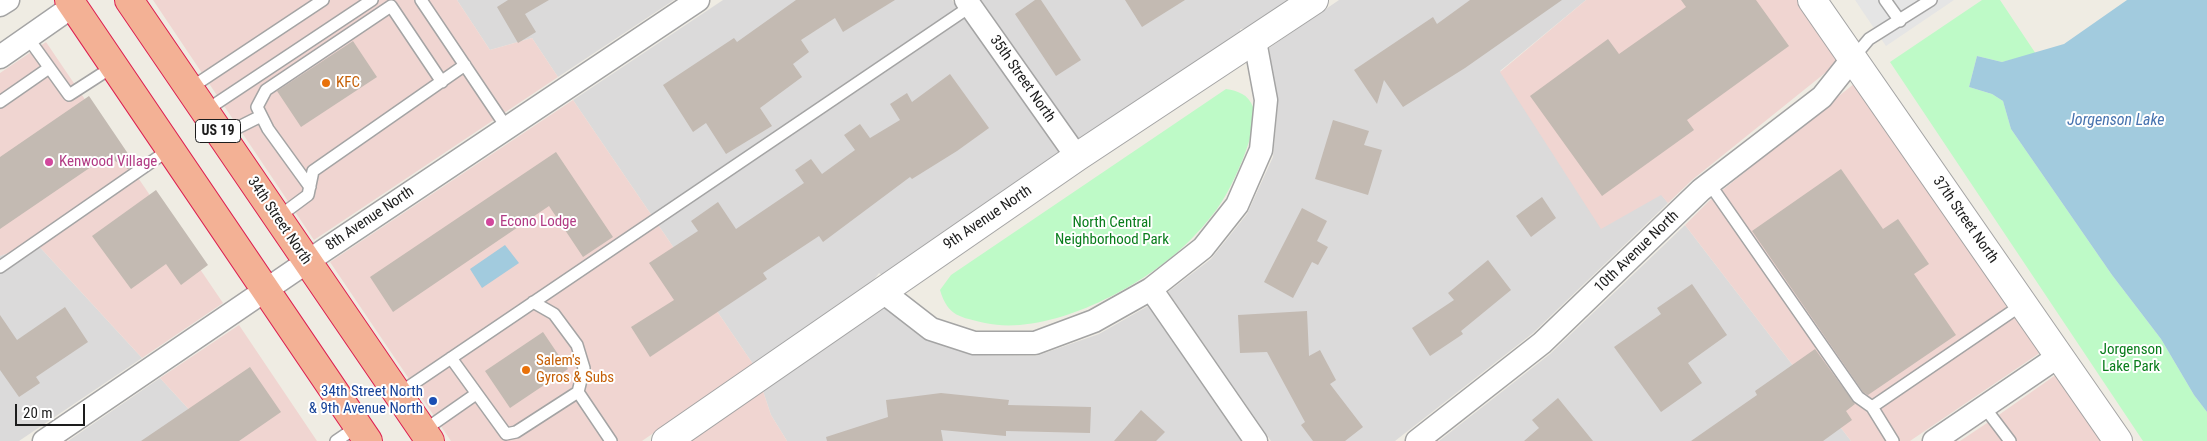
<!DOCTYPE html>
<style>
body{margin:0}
#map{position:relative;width:2207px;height:441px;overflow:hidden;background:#efece3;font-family:"Roboto Condensed",sans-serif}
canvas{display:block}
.scale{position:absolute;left:15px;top:404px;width:70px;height:22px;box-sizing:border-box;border:2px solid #1d1d1d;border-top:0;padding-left:6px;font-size:15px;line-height:18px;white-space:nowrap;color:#1d1d1d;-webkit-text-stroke:4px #fff;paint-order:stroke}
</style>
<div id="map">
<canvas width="2207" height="441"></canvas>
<div class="scale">20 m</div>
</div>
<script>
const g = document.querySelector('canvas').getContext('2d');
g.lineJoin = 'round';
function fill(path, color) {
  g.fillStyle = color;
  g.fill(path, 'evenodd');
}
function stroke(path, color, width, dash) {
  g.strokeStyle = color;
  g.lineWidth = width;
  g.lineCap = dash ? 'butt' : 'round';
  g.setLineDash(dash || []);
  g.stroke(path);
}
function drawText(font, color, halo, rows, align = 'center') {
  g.font = font + ' "Roboto Condensed",sans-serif';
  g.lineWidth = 4;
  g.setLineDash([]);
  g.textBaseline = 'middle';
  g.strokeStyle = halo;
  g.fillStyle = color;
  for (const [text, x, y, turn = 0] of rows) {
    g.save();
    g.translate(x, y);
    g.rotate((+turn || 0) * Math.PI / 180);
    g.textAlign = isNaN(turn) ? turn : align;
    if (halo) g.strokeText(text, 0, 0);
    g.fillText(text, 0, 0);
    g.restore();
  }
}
const residential = new Path2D(`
 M457 0H674L558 77 532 38 490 50Z
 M723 0H952L1059 153 882 275 879 273 873 281 753 364 573 100Z
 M981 0H1291L1250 28 1240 29 1241 34 1079 140Z
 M1339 0H1586L1500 71 1662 195 1668 203 1533 333 1395 441H1271L1168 292 1211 259 1247 214 1273 157 1278 103 1269 48Z
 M1685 225 1851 441H1439L1550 354Z
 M36 243 142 358 19 441H0V256Z
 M1148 306 1241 441H787L771 415 763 391 883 307 925 339 971 355 1036 356 1099 334Z
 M160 378 218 441H68Z`);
const commercial = new Path2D(`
 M153 0H457L490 50 532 38 558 77 314 240Z
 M1586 0H1797L1840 61 1692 180 1668 203 1661 195 1601 229 1500 72Z
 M46 42 223 303 142 358 36 243 0 256V73Z
 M1855 83 2041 352 1910 441H1851L1685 225 1709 201Z
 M573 100 753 364 642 441H451L330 262Z
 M239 325 317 441H218L160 378Z
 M2057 374 2103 441H1960L1993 419Z
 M763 391 771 415 787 441H690Z`);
const park = new Path2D(`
 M1982 0H2000L2036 54 2002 62 1977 56 1969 87 1992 94 2003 101 2011 129 2112 275 2161 339 2194 395 2207 412V441H2143L1890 62Z
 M1226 89C1238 91 1248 94 1253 107 1260 128 1231 191 1217 209 1208 221 1196 235 1184 246 1140 288 1048 337 985 323 961 317 948 317 940 290L951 275Z`);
const parking = new Path2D(`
 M1855 0H1954L1886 46Z`);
const water = new Path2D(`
 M2127 0H2207V412L2194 395 2161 339 2112 275 2011 129 2003 101 1992 94 1969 87 1977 56 2002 62 2064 44Z
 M505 245 519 263 482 288 470 269Z`);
const building = new Path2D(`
 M508 0H549L525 14 536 32 518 43 497 7Z
 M796 0H895L843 32 835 18 801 40 809 52 793 64 802 77 760 108 772 126 726 154 706 123 693 132 663 85 734 38 737 42Z
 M1035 0H1041L1081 60 1056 76 1015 14Z
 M1125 0H1185L1142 27Z
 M1470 0H1562L1465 68 1403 107 1384 80 1377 104 1354 70 1433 17 1437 24Z
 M1681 0H1756L1789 46 1687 120 1694 130 1602 196 1530 96 1608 39 1619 54 1686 7Z
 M353 41 377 77 301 127 277 91Z
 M950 74 989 128 957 151 912 179 910 177 823 242 819 236 763 273 767 279 650 357 631 327 674 300 649 263 698 231 691 221 718 202 736 229 804 183 795 170 811 159 822 174 855 150 844 135 860 124 870 138 900 120 890 104 907 93 912 102Z
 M89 96 135 164 128 169 107 156 0 229V157Z
 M1333 120 1369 131 1364 145 1382 150 1368 195 1315 179Z
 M556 152 613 237 583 257 549 206 393 312 370 277Z
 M1841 169 1883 229 1898 219 1929 264 1914 274 1956 335 1868 395 1863 392 1752 231Z
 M156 190 208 265 181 285 166 264 131 289 92 236Z
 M1542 197 1556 218 1531 237 1516 216Z
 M1302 208 1327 221 1317 241 1328 247 1318 265 1312 262 1293 298 1264 282Z
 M1488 260 1511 290 1461 331 1463 334 1430 356 1412 328 1454 300 1448 293Z
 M1692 284 1727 335 1688 363 1702 383 1661 412 1614 347 1661 314 1657 308Z
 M65 307 88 342 36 377 40 383 19 397 0 370V315L17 340Z
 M1307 311 1309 356 1320 350 1336 380 1330 384 1363 427 1345 441H1313L1301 425 1305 422 1267 352 1240 353 1238 315Z
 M543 332 568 369 510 408 485 371Z
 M1815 349 1855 404 1846 411 1852 420 1823 441H1691L1757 395 1755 391Z
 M250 367 281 412 239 441H141Z
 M941 393 1009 400 1008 405 1091 407 1090 433 1006 431V436L941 430 943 441H827L826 437 888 417 886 400Z
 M1558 398 1593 441H1524L1539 428 1532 420Z
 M1141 410 1165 432 1156 441H1114Z`);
const service = new Path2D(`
 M421 0 507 128
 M1885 0 1900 21
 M28 38 69 95 114 66
 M1853 58 1869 39 1931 0
 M189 89 323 0
 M0 102 49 68
 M205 111 372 0
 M221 136 261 116
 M1709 183 1858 397 1872 407
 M310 187 268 129 257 107 266 90 391 6 442 82
 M277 218 308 195 313 171 465 65
 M0 267 170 149
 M451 358 506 434 516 432 578 392 584 368 577 345 554 314 533 302
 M578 392 611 441
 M398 394 974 4
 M1985 408 2010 441
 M423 431 476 394
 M336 441 358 426
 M1893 441 1872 407 2023 304`);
const minor = new Path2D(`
 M966 0 1077 157
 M0 5 8 0
 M1255 41 1266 100 1261 150 1237 205 1203 248 1151 289 1256 441
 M0 57 73 6
 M882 291 931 329 974 343H1035L1094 321 1151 289
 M44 441 326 249 698 0
 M1417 441 1542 343 1701 190 1822 97 1853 58
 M1934 441 2059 356`);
const tertiary = new Path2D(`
 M1812 0 2118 441
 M666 441 1077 157 1314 0`);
const trunk = new Path2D(`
 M69 0 368 441
 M129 0 430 441`);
const markers = [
 [326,83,5,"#e8710a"],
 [49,162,5,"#d1479c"],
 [490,222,5,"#d1479c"],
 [526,370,5,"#e8710a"],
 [433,401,5,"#1a4fb4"]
];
const shields = [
 [218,131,45]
];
const shieldNames = [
 ["US 19",218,131]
];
const streetNames = [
 ["35th Street North",1022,79,55],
 ["9th Avenue North",988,218,-34],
 ["8th Avenue North",370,219,-34],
 ["37th Street North",1965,220,55],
 ["34th Street North",279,221,56],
 ["10th Avenue North",1637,252,-44]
];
const foodNames = [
 ["KFC",336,83],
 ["Salem's",536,361],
 ["Gyros & Subs",536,378]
];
const hotelNames = [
 ["Kenwood Village",59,162],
 ["Econo Lodge",500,222]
];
const parkNames = [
 ["North Central",1112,223],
 ["Neighborhood Park",1112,240],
 ["Jorgenson",2131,350],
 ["Lake Park",2131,367]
];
const transitNames = [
 ["34th Street North",423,392],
 ["& 9th Avenue North",423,409]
];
const waterNames = [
 ["Jorgenson Lake",2116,121]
];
fill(residential, '#dbdada');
fill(commercial, '#f0d5d1');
fill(park, '#befac7');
fill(parking, '#e5e5e5');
fill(water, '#a2cbde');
fill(building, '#c3bab2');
stroke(service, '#a4a4a4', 14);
stroke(minor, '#a4a4a4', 25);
stroke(tertiary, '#a4a4a4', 30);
stroke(trunk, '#dd2051', 30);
stroke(service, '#fff', 11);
stroke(minor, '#fff', 22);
stroke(tertiary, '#fff', 28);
stroke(trunk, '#f3b195', 28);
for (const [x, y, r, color] of markers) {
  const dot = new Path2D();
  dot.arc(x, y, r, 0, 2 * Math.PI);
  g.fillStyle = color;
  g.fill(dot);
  stroke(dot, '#fff', 2);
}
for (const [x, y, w] of shields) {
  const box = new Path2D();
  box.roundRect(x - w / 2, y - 11.5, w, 23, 4);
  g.fillStyle = '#fff';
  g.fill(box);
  stroke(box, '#1d1d1d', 1);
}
drawText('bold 14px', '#1d1d1d', null, shieldNames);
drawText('15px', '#1d1d1d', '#fff', streetNames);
drawText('15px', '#c56008', '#fff', foodNames, 'left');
drawText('15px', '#b23c85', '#fff', hotelNames, 'left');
drawText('15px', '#097d1c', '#fff', parkNames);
drawText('15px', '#164399', '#fff', transitNames, 'right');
drawText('italic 16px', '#4773af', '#fff', waterNames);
</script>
